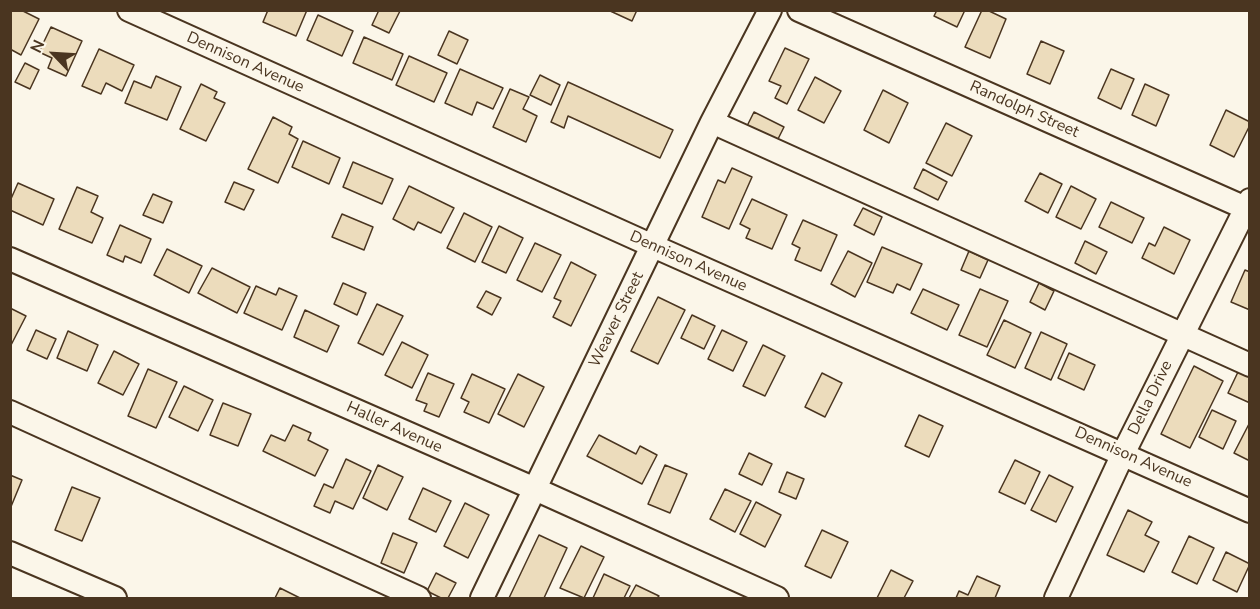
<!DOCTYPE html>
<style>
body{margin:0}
#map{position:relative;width:1260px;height:609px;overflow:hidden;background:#fbf6e9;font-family:"Nunito Sans",sans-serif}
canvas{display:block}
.frame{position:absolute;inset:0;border:12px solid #4a3520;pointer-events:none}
.north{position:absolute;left:24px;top:24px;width:60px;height:60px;-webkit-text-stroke:4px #fbf6e9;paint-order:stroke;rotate:295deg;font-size:16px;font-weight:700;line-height:24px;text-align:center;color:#4a3520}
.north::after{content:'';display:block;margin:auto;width:21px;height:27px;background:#4a3520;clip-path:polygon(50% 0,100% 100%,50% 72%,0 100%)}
</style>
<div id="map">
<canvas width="1260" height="609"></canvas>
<div class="frame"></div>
<div class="north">N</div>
</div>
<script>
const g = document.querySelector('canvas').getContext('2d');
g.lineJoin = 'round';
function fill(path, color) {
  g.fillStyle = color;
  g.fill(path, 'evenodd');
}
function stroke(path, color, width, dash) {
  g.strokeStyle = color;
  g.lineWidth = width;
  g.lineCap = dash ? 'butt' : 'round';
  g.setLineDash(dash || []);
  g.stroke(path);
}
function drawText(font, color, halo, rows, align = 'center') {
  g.font = font + ' "Nunito Sans",sans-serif';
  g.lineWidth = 4.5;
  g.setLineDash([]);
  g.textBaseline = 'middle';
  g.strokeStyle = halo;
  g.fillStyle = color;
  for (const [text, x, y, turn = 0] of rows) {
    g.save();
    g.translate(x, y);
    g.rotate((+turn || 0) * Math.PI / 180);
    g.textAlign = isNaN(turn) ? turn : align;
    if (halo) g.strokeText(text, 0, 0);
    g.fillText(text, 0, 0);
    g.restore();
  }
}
const building = new Path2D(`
 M12 10H21L39 19 21 55 10 49V14Z
 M268 10H307L296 36 263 22Z
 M379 10 400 11 389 33 372 25Z
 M608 10H637L632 21Z
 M937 10H965L957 27 934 16Z
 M982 10H987L1006 19 990 58 965 47Z
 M318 15 353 31 342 56 307 40Z
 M51 27 82 41 66 76 48 68 52 58 39 52Z
 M449 31 468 40 457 64 438 55Z
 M364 37 403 54 392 80 353 63Z
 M1041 41 1064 51 1050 84 1027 74Z
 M785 48 809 59 787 104 775 98 781 86 769 81Z
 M99 49 134 65 122 91 106 83 101 94 82 86Z
 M409 56 447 73 434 102 396 85Z
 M25 63 39 70 30 89 15 82Z
 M460 69 503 88 493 109 477 102 472 115 445 103Z
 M1111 69 1134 79 1121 109 1098 98Z
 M540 75 560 85 551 105 530 95Z
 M156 76 181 87 167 120 125 103 134 81 151 88Z
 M815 77 841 91 824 123 798 110Z
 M568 82 673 130 660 158 568 116 564 128 551 122Z
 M201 84 217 92 214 98 225 103 206 141 180 129Z
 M1145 84 1169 95 1156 126 1132 115Z
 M510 89 529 97 523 109 537 116 526 142 493 127Z
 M883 90 908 103 889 143 864 130Z
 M1226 110 1250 122V125L1234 157 1210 145Z
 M754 112 784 127 776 143 746 128Z
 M273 117 292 127 289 134 298 139 278 183 248 169Z
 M946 123 972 136 952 176 926 163Z
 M303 141 340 158 329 184 292 167Z
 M353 162 393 179 382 204 343 187Z
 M732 168 752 177 729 229 702 217 718 180 725 183Z
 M923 169 947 182 938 200 914 188Z
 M1040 173 1062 184 1048 213 1025 201Z
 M234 182 254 190 244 210 225 202Z
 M18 183 54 199 43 225 10 210V201Z
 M409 186 454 208 441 233 418 222 414 230 393 219Z
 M1071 186 1096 199 1081 229 1056 217Z
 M77 187 98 196 91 212 103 218 92 243 59 229Z
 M153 194 172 202 163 223 143 215Z
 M752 199 787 215 772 249 746 238 750 229 740 224Z
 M1111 202 1144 218 1132 243 1099 227Z
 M863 208 882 217 874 235 854 225Z
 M464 213 492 227 475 262 447 248Z
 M342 214 373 227 364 250 332 237Z
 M803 220 837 235 821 271 795 260 800 248 792 244Z
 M120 225 151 239 141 263 125 256 123 262 107 255Z
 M499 226 523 238 506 273 482 262Z
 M1164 227 1190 240 1174 274 1142 258 1149 243 1155 246Z
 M1085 241 1107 252 1096 274 1075 263Z
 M535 243 561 255 542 292 517 280Z
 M882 247 922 264 910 290 897 284 893 293 867 282Z
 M167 249 202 266 189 293 154 275Z
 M848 251 872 263 855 297 831 284Z
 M969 251 988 260 980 278 961 270Z
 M571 262 596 275 571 326 553 317 561 301 554 298Z
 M212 268 250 287 237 313 198 293Z
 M1245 270 1250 272V310L1231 302Z
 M343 283 366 293 357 315 334 304Z
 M1039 283 1054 291 1045 310 1030 302Z
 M256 286 276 295 279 288 297 296 282 330 244 313Z
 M923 289 959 305 947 330 911 313Z
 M980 289 1008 301 987 347 959 335Z
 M486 291 501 298 492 315 477 307Z
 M658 297 685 310 658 364 631 351Z
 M377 304 403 316 383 355 358 343Z
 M10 308 26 316 10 347Z
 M305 310 339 326 327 352 294 337Z
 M692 315 715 326 704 349 681 338Z
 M1004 320 1031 333 1015 368 987 355Z
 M36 330 56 339 47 359 27 350Z
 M722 330 747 342 733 371 708 359Z
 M68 331 98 345 87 371 57 358Z
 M1041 332 1067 344 1051 380 1025 368Z
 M402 342 428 355 412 388 385 375Z
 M763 345 785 356 765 396 743 386Z
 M114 351 139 364 123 395 98 383Z
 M1069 353 1095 365 1084 390 1058 378Z
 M1194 366 1223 381 1190 448 1161 434Z
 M148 369 177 382 156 428 128 416Z
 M1238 372 1250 377V403L1228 393Z
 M428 373 454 384 439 417 424 411 427 404 416 400Z
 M822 373 842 383 825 417 805 407Z
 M472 374 505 389 489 423 464 412 469 402 461 398Z
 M518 374 544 387 524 427 498 414Z
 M184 386 213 400 198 431 169 417Z
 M223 403 251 414 238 446 210 435Z
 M1212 410 1236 421 1223 449 1199 437Z
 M919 415 943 426 929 457 905 446Z
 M1250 422V461L1234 453Z
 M293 425 311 433 308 440 328 450 315 476 263 451 271 435 285 441Z
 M599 435 636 454 640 446 657 455 642 484 587 456Z
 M749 453 772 464 762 485 739 474Z
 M346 459 371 471 353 509 335 501 330 513 314 506 324 484 333 488Z
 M1015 460 1040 472 1025 504 999 492Z
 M378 465 403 477 387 510 363 498Z
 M665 465 687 474 670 513 648 504Z
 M787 472 804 479 796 499 779 492Z
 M10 475 22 480 10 509Z
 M1049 475 1073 487 1056 522 1031 510Z
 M72 487 100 498 82 541 55 530Z
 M423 488 451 501 436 532 409 519Z
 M725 489 751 501 735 532 710 519Z
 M756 502 781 515 765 547 740 534Z
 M465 503 489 515 468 558 444 546Z
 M1128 510 1152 522 1145 535 1159 542 1144 572 1107 555Z
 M822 530 848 542 831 578 805 566Z
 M393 533 417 543 404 573 381 563Z
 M539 535 567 548 544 598H509Z
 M1189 536 1214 548 1197 584 1172 572Z
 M581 546 604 557 584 598 560 588Z
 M1226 552 1250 564 1237 592 1213 580Z
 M891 570 913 581 904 598H877Z
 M436 573 456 583 448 598H441L427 591Z
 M604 574 630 586 624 598H593Z
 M977 576 1000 586 995 598H956L959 591 968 595Z
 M636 585 659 596 657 598H629Z
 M280 588 300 598H275Z`);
const minor = new Path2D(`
 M129 10 653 246 1250 511
 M799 10 1250 210
 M712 122 1250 365
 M10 259 535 489 777 598
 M10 412 419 598
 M10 553 115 598
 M482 598 712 122 770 10
 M1056 598 1123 454 1250 200`);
const streetNames = [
 ["Dennison Avenue",245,63,24],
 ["Randolph Street",1024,110,24],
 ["Dennison Avenue",688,262,24],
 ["Weaver Street",617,320,-64],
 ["Della Drive",1151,398,-64],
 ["Haller Avenue",394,428,24],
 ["Dennison Avenue",1133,458,24]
];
fill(building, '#ecdcbc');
stroke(building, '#4a3520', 1.5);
stroke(minor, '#4a3520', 26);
stroke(minor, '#fbf6e9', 22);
drawText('16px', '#4a3520', '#fbf6e9', streetNames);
</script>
